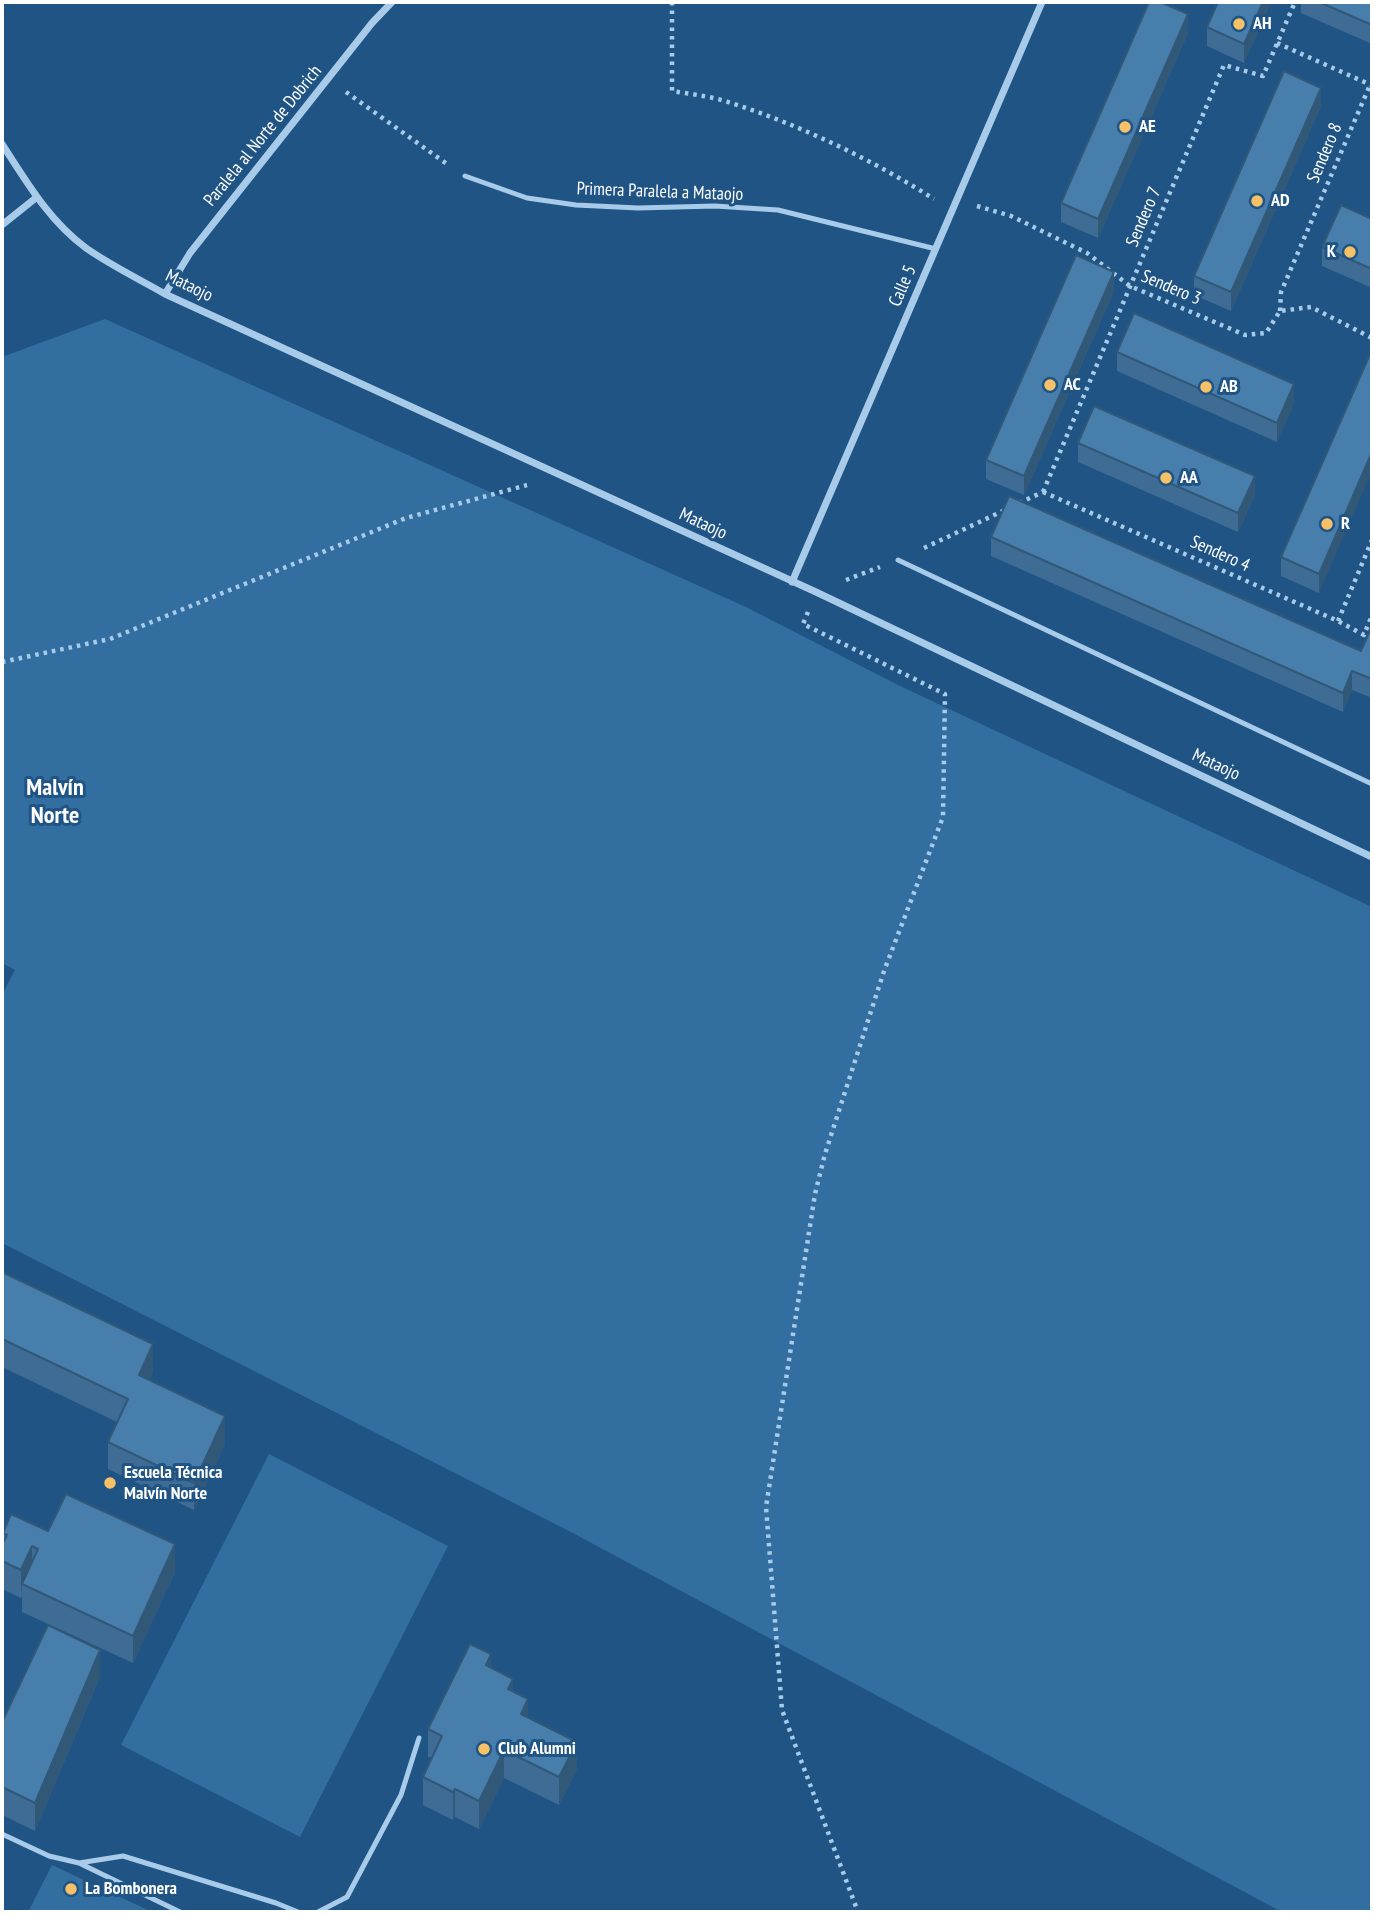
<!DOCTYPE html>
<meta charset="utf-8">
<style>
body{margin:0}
#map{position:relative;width:1374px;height:1914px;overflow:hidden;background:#1f5484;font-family:"PT Sans Narrow",sans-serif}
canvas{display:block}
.frame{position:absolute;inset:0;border:4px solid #fff;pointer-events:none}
</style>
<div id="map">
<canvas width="1374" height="1914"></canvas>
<div class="frame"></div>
</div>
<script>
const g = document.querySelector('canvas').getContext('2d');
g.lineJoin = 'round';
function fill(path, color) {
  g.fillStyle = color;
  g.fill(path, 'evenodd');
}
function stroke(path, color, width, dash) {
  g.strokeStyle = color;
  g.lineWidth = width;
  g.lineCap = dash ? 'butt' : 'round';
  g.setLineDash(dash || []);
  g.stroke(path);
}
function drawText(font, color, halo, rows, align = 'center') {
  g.font = font + ' "PT Sans Narrow",sans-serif';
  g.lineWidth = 6;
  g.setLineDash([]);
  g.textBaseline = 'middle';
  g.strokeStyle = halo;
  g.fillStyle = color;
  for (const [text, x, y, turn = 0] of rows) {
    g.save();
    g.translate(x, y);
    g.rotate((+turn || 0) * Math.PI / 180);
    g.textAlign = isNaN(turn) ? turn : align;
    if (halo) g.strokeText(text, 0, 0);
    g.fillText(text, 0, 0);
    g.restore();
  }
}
const green = new Path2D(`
 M105 319 746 607 900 686 1372 907V1912H1282L567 1530 2 1243V995L15 970 2 963V357Z
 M269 1454 448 1546 300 1837 121 1745Z
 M52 1865 152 1912H28Z`);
const path = new Path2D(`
 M672 2V91C690 94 708 96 725 101 798 124 869 158 934 199
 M1277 43 1371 85
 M346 92 447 164
 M977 206 1011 216 1087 253 1130 286 1245 335 1266 333 1280 311 1311 307 1372 338
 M1280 311 1281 292 1370 85
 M1043 492 1224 65 1263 76 1295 2
 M1043 492 1338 621 1364 635 1372 615
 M1019 503 1043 492
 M924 548 1005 510
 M846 580 880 567
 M808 612 803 624 945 694 943 817 884 971 825 1154 815 1194 766 1507 782 1710 858 1912
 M1338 621 1372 540
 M2 662 110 639 406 518 527 485`);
const service = new Path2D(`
 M465 176 527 198 576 205 638 208 715 206 778 210 936 249
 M898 560 1372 784
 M2 1834 49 1856 79 1863 180 1912
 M79 1863 123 1856 276 1903 298 1912
 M318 1912 347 1897 401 1795 419 1738`);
const minor = new Path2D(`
 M2 144C26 181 49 221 86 248 110 265 139 279 165 294L816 592 1372 857
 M2 225 37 197
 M165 294 190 253 372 23 392 2
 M792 582 1042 2`);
const wall = new Path2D(`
 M1271 2 1244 63 1207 46V27Z
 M1301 2H1372V44L1301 13Z
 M1188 33 1098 238 1061 222V203Z
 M1321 106 1231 311 1194 295V276Z
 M1372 137V163L1370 162V143Z
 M1372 219V288L1322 266V247Z
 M1114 291 1024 495 986 479V460Z
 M1117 352 1294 403 1277 442 1117 371Z
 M1371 352 1319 593 1281 576V557Z
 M1078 443 1255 495 1238 532 1078 462Z
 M991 537 1361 651 1372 629V698L1352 690 1343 712 991 556Z
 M2 1272 153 1372 149 1380 225 1444 194 1510 108 1469V1442L117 1422 2 1367Z
 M48 1531 175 1572 133 1663 22 1612V1596L21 1598 2 1589 3 1533Z
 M491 1668 513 1691 528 1717 577 1769 559 1805 504 1778 479 1829 455 1817 453 1820 423 1805V1777L432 1758 428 1757V1729Z
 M100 1677 35 1831 2 1815V1722Z`);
const shadedWall = new Path2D(`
 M1263 2H1271L1244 63V44Z
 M1188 14V33L1098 238V219Z
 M1321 88V106L1231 311V292Z
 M1114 272V291L1024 495V476Z
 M1294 384V403L1277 442V423Z
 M1372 452V471L1319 593V574Z
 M1255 476V495L1238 532V513Z
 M1352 671V690L1343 712V693Z
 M153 1344V1372L139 1403V1375Z
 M225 1416V1444L194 1510V1483Z
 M175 1544V1572L133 1663V1636Z
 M32 1546V1574L22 1584 21 1598V1570Z
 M100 1650V1677L35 1831V1803Z
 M491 1654V1682L486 1665Z
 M513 1679V1707L508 1689Z
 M528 1699V1727L521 1714Z
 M577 1742V1769L559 1805V1777Z
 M504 1750V1778L479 1829V1801Z
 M455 1789V1817L453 1820V1792Z`);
const building = new Path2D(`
 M1149 2H1160L1188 14 1098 219 1061 203Z
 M1218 2H1263L1244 44 1207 27Z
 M1319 2H1372V25Z
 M1284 71 1321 88 1231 292 1194 276Z
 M1341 205 1372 219V269L1322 247Z
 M1076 255 1114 272 1024 476 986 460Z
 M1134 313 1294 384 1277 423 1117 352Z
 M1371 352 1372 452 1319 574 1281 557Z
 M1094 406 1255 476 1238 513 1078 443Z
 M1009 496 1361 651 1371 628 1372 629V679L1352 671 1343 693 991 537Z
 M2 1272 153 1344 139 1375 225 1416 194 1483 108 1442 128 1399 2 1339Z
 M66 1494 175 1544 133 1636 22 1584 38 1549 32 1546 21 1570 2 1561V1545L7 1535 3 1533 11 1514 48 1531Z
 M48 1625 100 1650 35 1803 2 1787V1722Z
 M470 1644 491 1654 486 1665 513 1679 508 1689 528 1699 521 1714 577 1742 559 1777 504 1750 479 1801 455 1789 453 1792 423 1777 442 1736 428 1729Z`);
const markers = [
 [1239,24,7,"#f7c267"],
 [1125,127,7,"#f7c267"],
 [1257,201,7,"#f7c267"],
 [1350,252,7,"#f7c267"],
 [1050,385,7,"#f7c267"],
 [1206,387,7,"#f7c267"],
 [1166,478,7,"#f7c267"],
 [1327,524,7,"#f7c267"],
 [110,1483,7,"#f7c267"],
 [484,1749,7,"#f7c267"],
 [71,1889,7,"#f7c267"]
];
const poiNames = [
 ["AH",1253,24],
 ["AE",1139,127],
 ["AD",1271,201],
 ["K",1336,252,"right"],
 ["AC",1064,385],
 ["AB",1220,387],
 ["AA",1180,478],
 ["R",1341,524],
 ["Escuela Técnica",124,1473],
 ["Malvín Norte",124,1494],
 ["Club Alumni",498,1749],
 ["La Bombonera",85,1889]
];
const streetNames = [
 ["Paralela al Norte de Dobrich",263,136,-51],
 ["Sendero 8",1325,153,-67],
 ["Primera Paralela a Mataojo",660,192,2],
 ["Sendero 7",1144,217,-67],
 ["Mataojo",189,286,26],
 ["Calle 5",903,286,-67],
 ["Sendero 3",1171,288,23],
 ["Mataojo",703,524,25],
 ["Sendero 4",1220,554,24],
 ["Mataojo",1216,765,25]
];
const districtNames = [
 ["Malvín",55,788],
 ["Norte",55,816]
];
fill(green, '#336ea1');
stroke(path, '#a7cbe9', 4.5, [3.5, 5]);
stroke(service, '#a7cbe9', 5);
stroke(minor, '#a7cbe9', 7);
fill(wall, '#3e6c94');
fill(shadedWall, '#325878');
fill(building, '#487eac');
stroke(building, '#325878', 2);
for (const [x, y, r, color] of markers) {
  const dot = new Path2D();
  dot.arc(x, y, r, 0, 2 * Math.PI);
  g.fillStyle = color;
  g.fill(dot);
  stroke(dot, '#1f5484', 2.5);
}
drawText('bold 18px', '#fff', '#1f5484', poiNames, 'left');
drawText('18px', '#fff', '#1f5484', streetNames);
drawText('bold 24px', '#fff', '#1f5484', districtNames);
</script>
